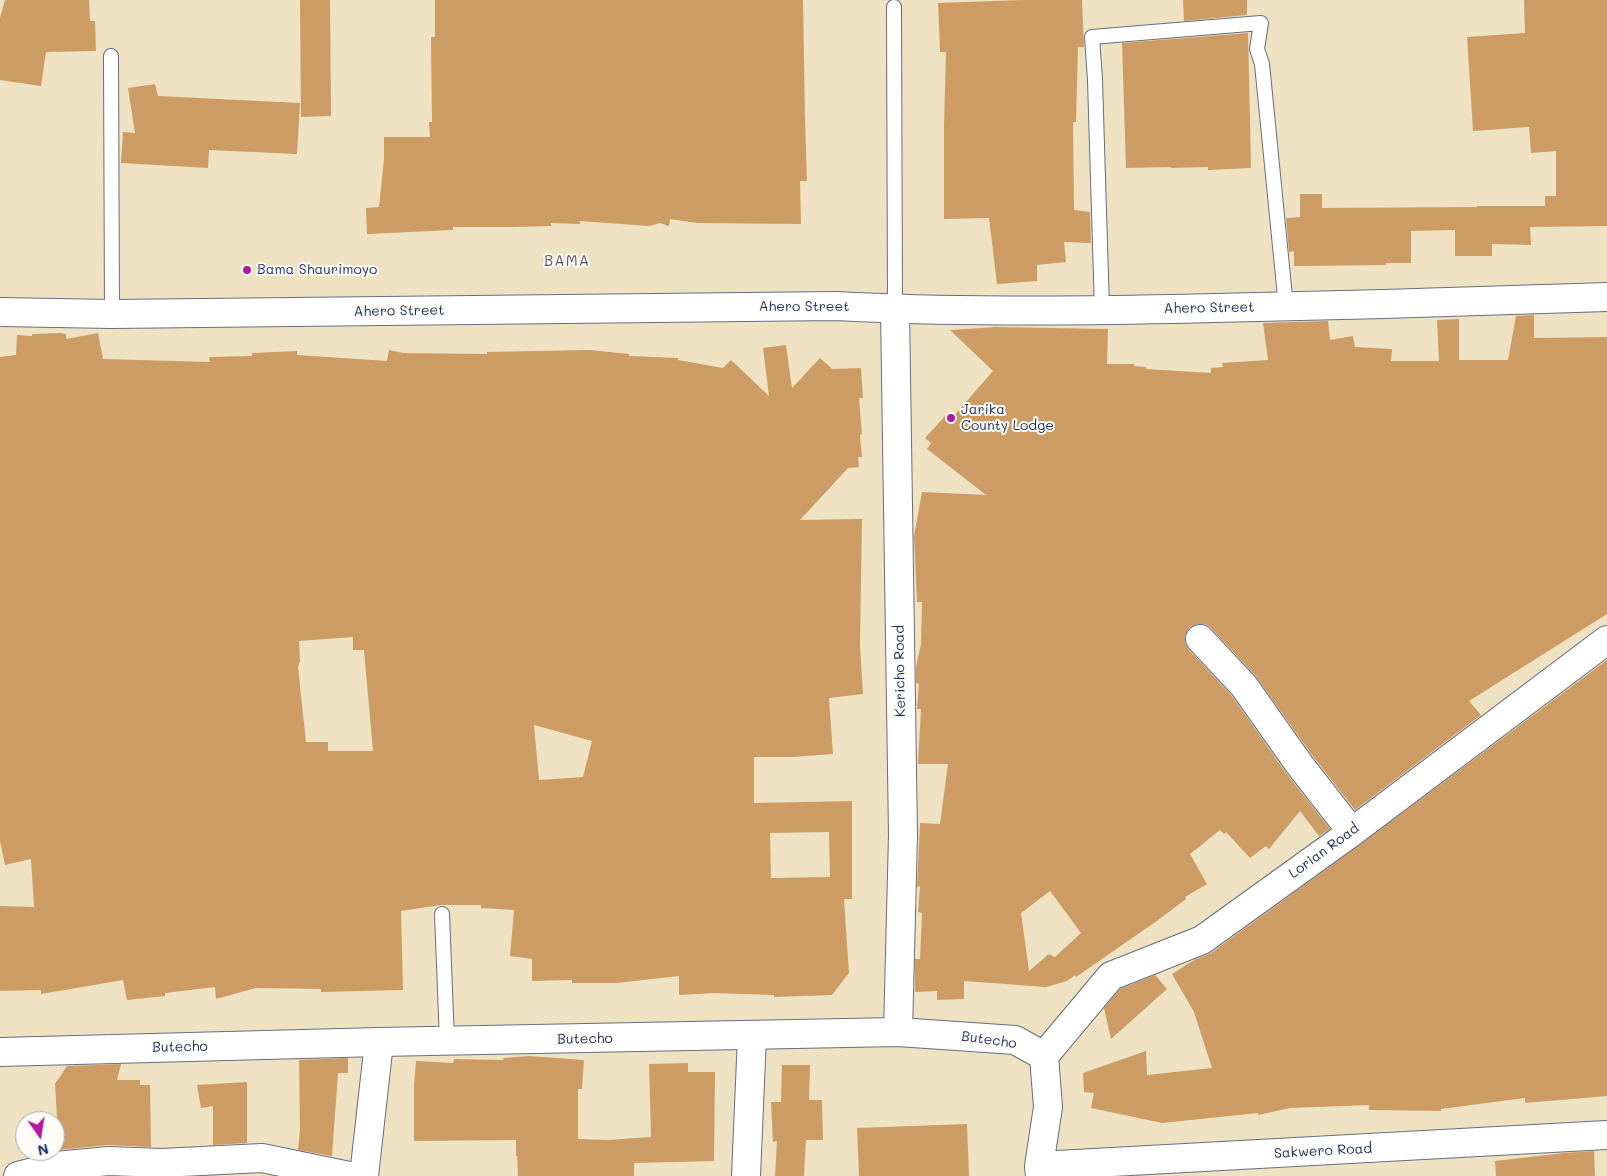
<!DOCTYPE html>
<style>
body{margin:0}
#map{position:relative;width:1607px;height:1176px;overflow:hidden;background:#eee2c3;font-family:Mali,sans-serif}
canvas{display:block}
.north{position:absolute;left:15px;top:1111px;width:50px;height:50px;box-sizing:border-box;background:#fdfcf7;border:1px solid #a3aaba;border-radius:50%;rotate:167deg;font-size:14px;font-weight:700;line-height:20px;text-align:center;color:#1b2f5e}
.north::after{content:'';display:block;margin:auto;width:18px;height:22px;background:#b5179e;clip-path:polygon(50% 0,100% 100%,50% 72%,0 100%)}
</style>
<div id="map">
<canvas width="1607" height="1176"></canvas>
<div class="north">N</div>
</div>
<script>
const g = document.querySelector('canvas').getContext('2d');
g.lineJoin = 'round';
function fill(path, color) {
  g.fillStyle = color;
  g.fill(path, 'evenodd');
}
function stroke(path, color, width, dash) {
  g.strokeStyle = color;
  g.lineWidth = width;
  g.lineCap = dash ? 'butt' : 'round';
  g.setLineDash(dash || []);
  g.stroke(path);
}
function drawText(font, color, halo, rows, align = 'center') {
  g.font = font + ' Mali,sans-serif';
  g.lineWidth = 4;
  g.setLineDash([]);
  g.textBaseline = 'middle';
  g.strokeStyle = halo;
  g.fillStyle = color;
  for (const [text, x, y, turn = 0] of rows) {
    g.save();
    g.translate(x, y);
    g.rotate((+turn || 0) * Math.PI / 180);
    g.textAlign = isNaN(turn) ? turn : align;
    if (halo) g.strokeText(text, 0, 0);
    g.fillText(text, 0, 0);
    g.restore();
  }
}
const building = new Path2D(`
 M5 0H89L90 21H95L96 51 46 52 41 86 0 80V18Z
 M300 0H330L331 116 301 117Z
 M435 0H803L805 118 807 181H800L801 224 697 223 670 219 669 226 660 223 649 226 580 221V224L551 223V226L514 227H453V230L367 234 366 208 379 207 384 159V137H430L429 122H432L431 37H435Z
 M1023 0H1082L1084 47H1078L1076 122H1073L1074 210 1090 212 1091 243 1064 242 1066 262 1037 265V281L997 284 989 218 944 219V124L946 52H940L938 3Z
 M1183 0H1247V15L1184 21Z
 M1524 0H1607V226L1530 227 1531 245 1492 244V256H1455V230L1411 231V263H1386V265L1294 266V251L1289 252 1286 218 1300 217V194H1322V208L1477 207V206H1545V196H1556V151L1531 153 1529 127 1473 131 1467 37 1525 33Z
 M1248 33 1251 168 1208 170V167L1171 168V167L1126 168 1122 43Z
 M155 84 158 96 300 103 297 154 209 150 208 168 121 163 123 132 135 133 128 88Z
 M1534 315V338L1607 337V614L1469 701 1481 715 1355 810 1312 755 1255 675 1211 628 1205 624H1197L1190 627 1185 635V643L1189 650 1232 696 1286 773 1330 829 1319 836 1300 811 1269 849 1266 846 1250 858 1226 832 1224 834 1220 830 1190 854 1207 884 1185 897 1186 899 1154 923 1076 977 1075 975 1067 981 1046 987 964 981V999L937 1000V991L915 992V959H920L922 913 918 912 920 886 917 887 920 823 940 824 948 764H918L921 709H917L919 684 916 683V667L921 644 922 602H917L914 536 922 492 986 495 927 449 931 443 925 438 947 414 952 418 993 371 950 330 996 327 1108 329 1107 364H1134V366L1146 367V369L1211 373V368L1223 367 1222 363 1268 360 1263 323 1328 321 1330 340 1353 336 1355 347 1392 349 1391 361H1439L1437 320 1459 319V360H1508L1516 316ZM1050 891 1081 933 1055 957 1049 954 1029 971 1021 913Z
 M61 333 66 334V339L98 333 103 359 210 362 209 357 252 356V353L297 351V355L387 361 389 350 403 353 487 354V352L589 350 629 354V356L678 358V360L723 368 731 360 769 396 763 348 786 345 792 388 820 358 832 369 861 368 863 398H859L862 434 860 435 862 457H858L859 467 848 468 800 520 862 519 860 646 863 694 829 698 833 754 792 757H754V803L852 801V899H844L849 973 832 995 774 997V995L713 993 679 995V976L617 983H572V980L532 981V959L510 956 514 910 481 908V905H441L401 911 403 990 321 992V989L256 988 216 999 215 987 165 993V996L127 1000 123 980 41 994V990L0 991V906L34 907 31 859 5 865 0 841V357L16 355 17 335 32 336V334ZM353 637V650H364L373 751H328V742H306L298 667 300 661 299 641ZM534 725 592 741 583 777 539 780ZM829 832 830 877 771 878 770 833Z
 M1607 660V1096L1525 1103V1098L1441 1109V1111L1369 1110V1105L1290 1108 1258 1115V1113L1162 1123 1091 1108 1094 1093 1084 1092 1083 1073 1146 1051 1147 1075 1212 1068 1194 1012 1172 974 1194 960 1211 953 1361 844Z
 M1155 975 1167 989 1111 1039 1104 1008 1120 989Z
 M529 1056 584 1060 582 1089H578V1139L608 1140 651 1137 649 1064 688 1063V1072H715L714 1161 634 1163V1176H518L517 1156H516V1140L414 1141V1085L416 1061 453 1063 454 1059 504 1060 503 1058Z
 M348 1058V1073H338L332 1156 298 1150 300 1130 299 1060Z
 M121 1064 117 1080H140V1085H150L151 1147 108 1145 59 1150 55 1084 67 1066Z
 M782 1065H810L809 1100H822L823 1140H806L804 1176H775L777 1141 773 1142 771 1102H781Z
 M247 1082V1143L213 1145V1106L201 1108 197 1085Z
 M967 1124 969 1176H859L857 1128Z
 M1594 1151 1595 1176H1496L1495 1161 1564 1153Z`);
const service = new Path2D(`
 M894 7 895 309
 M111 56 112 314
 M1102 310 1095 80 1092 37 1261 23 1257 49 1262 64 1286 307
 M442 914 447 1041`);
const minor = new Path2D(`
 M895 309 903 835 898 1032
 M1200 639 1244 686 1299 764 1352 832
 M1044 1056 1111 976 1202 940 1352 832 1607 640
 M18 1176 56 1166 109 1161 161 1163 262 1158 349 1176
 M364 1176 379 1042
 M746 1176 752 1036`);
const tertiary = new Path2D(`
 M0 312 112 314 836 306C948 312 1061 311 1173 309 1318 306 1462 302 1607 297
 M0 1052 379 1042 898 1032 1015 1040 1044 1056 1048 1107 1039 1166 1040 1176
 M1039 1166 1607 1135`);
const markers = [
 [247,270,5,"#b5179e"],
 [951,418,5,"#b5179e"]
];
const poiNames = [
 ["Bama Shaurimoyo",257,270],
 ["Jarika",961,410],
 ["County Lodge",961,426]
];
const streetNames = [
 ["Ahero Street",804,307],
 ["Ahero Street",1209,308,-1],
 ["Ahero Street",399,311,-1],
 ["Kericho Road",900,671,-91],
 ["Lorian Road",1324,851,-36],
 ["Butecho",585,1039,-1],
 ["Butecho",989,1040,8],
 ["Butecho",180,1047,-1],
 ["Sakwero Road",1323,1151,-3]
];
const neighbourhoodNames = [
 ["BAMA",567,261]
];
fill(building, '#cd9c65');
stroke(service, '#656e81', 16);
stroke(minor, '#656e81', 30);
stroke(tertiary, '#656e81', 30);
stroke(service, '#fff', 14);
stroke(minor, '#fff', 28);
stroke(tertiary, '#fff', 28);
for (const [x, y, r, color] of markers) {
  const dot = new Path2D();
  dot.arc(x, y, r, 0, 2 * Math.PI);
  g.fillStyle = color;
  g.fill(dot);
  stroke(dot, '#fdfcf7', 2);
}
drawText('14px', '#1b2f5e', '#fdfcf7', poiNames, 'left');
drawText('14px', '#1b2f5e', '#fdfcf7', streetNames);
g.letterSpacing = '1px';
drawText('15px', '#595560', '#fdfcf7', neighbourhoodNames);
g.letterSpacing = '0px';
</script>
